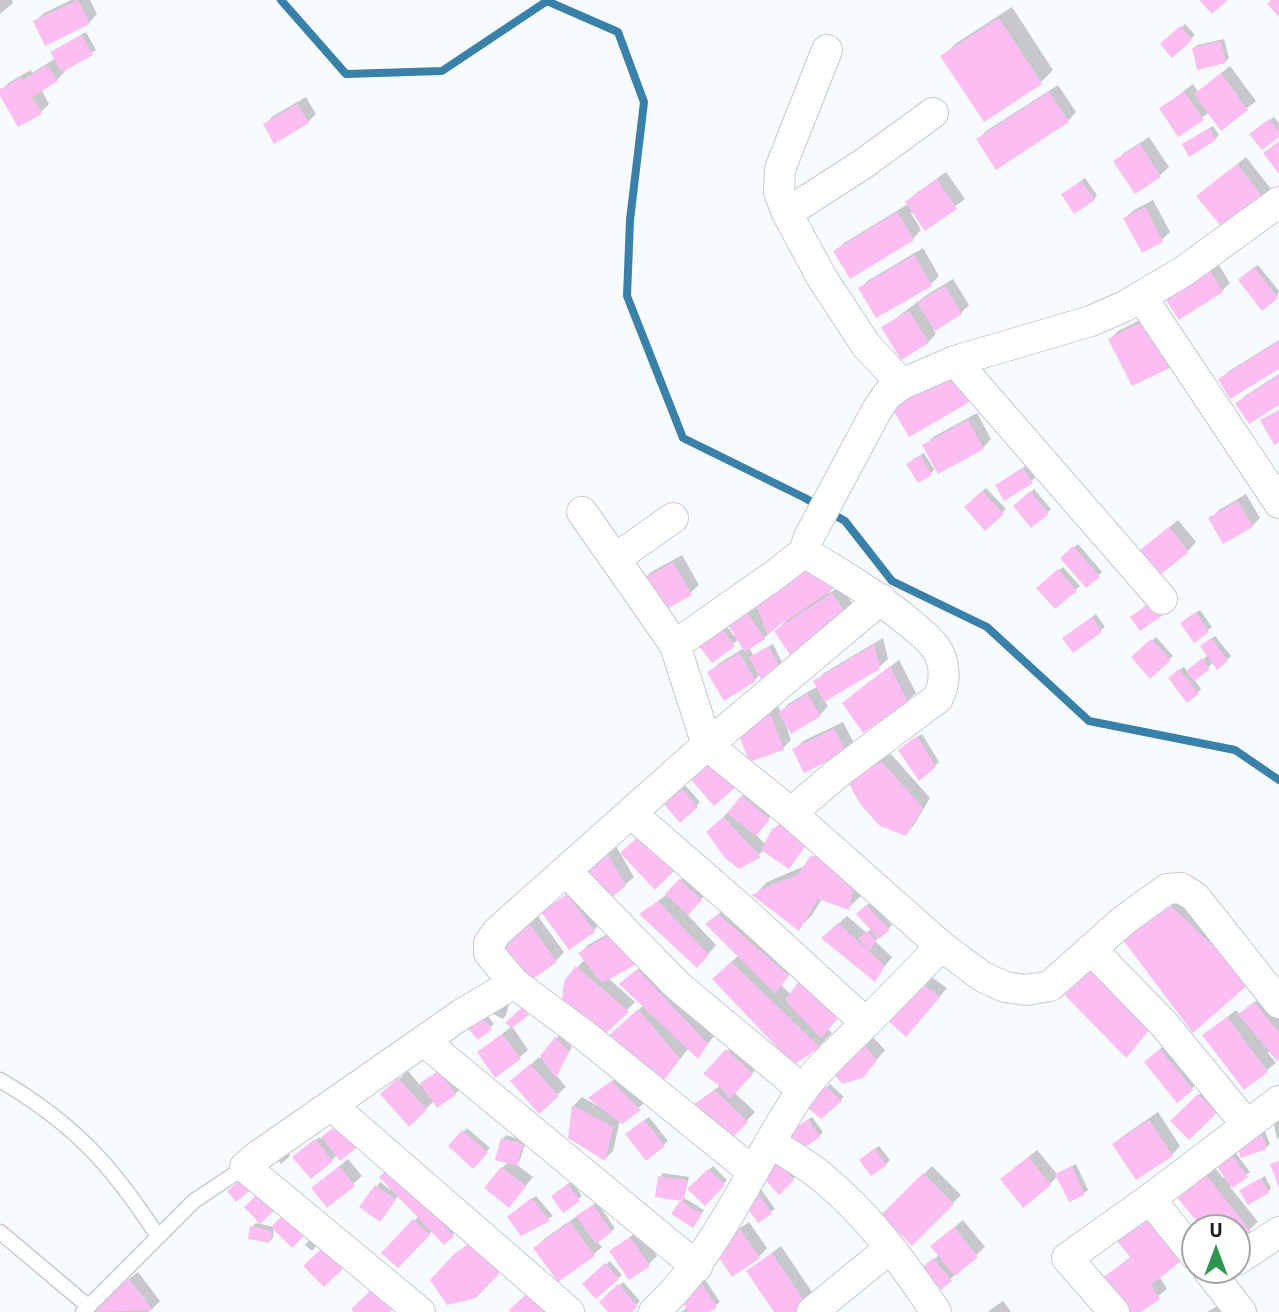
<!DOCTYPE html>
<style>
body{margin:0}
#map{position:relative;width:1279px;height:1312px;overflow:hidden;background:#f8fbfe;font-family:"Exo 2",sans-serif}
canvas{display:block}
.north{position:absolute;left:1181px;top:1214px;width:70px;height:70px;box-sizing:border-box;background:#fff;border:2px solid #a3a5a6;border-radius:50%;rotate:0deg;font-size:19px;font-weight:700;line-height:28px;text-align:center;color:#1a1d20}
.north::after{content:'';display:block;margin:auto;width:24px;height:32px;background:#2c964e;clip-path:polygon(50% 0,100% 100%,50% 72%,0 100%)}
</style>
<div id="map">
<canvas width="1279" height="1312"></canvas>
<div class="north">U</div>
</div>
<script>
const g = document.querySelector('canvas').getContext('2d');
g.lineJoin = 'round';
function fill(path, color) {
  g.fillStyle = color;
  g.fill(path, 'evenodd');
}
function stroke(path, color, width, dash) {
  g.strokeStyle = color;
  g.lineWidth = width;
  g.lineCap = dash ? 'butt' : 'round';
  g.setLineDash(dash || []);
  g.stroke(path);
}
const shadow = new Path2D(`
 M0 0H12L13 3 0 14Z
 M71 0H90L97 14 89 23 35 21 44 13Z
 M1012 7 1053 70 1041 82 942 57 955 44Z
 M1185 24 1195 35 1172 55 1162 44Z
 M86 32 96 50 64 69 65 71 57 80 41 89 49 104 41 112 0 92 8 83 31 70 32 73 56 58 52 52 56 49Z
 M1224 39 1229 58 1225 62 1194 48 1197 45Z
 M1230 66 1256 101 1222 128 1209 112 1202 118 1161 109 1193 84 1198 92Z
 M1058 85 1076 112 1068 121 978 140 986 131Z
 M306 97 316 114 308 122 265 125 273 116Z
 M1274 117 1279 123V135L1255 130Z
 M1213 126 1219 135 1215 139 1188 141Z
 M1149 137 1169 167 1160 175 1135 192 1116 161 1124 153Z
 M1246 157 1271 189 1263 198 1198 196Z
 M946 172 965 199 925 228 913 211 911 213 921 230 913 239 835 252 844 243 908 204 907 202 915 194Z
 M1085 178 1097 195 1094 199 1067 191Z
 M1153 200 1170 232 1162 240 1125 218 1134 210Z
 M923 248 939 276 931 284 860 288 869 280Z
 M1217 262 1230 283 1222 291 1166 297Z
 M1258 265 1279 291 1277 297 1243 276Z
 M953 279 969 305 961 313 933 329 936 334 928 342 883 328 928 294Z
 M1154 313 1177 358 1168 366 1110 339 1118 331Z
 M1279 340V367L1220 379 1229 371Z
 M1279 374V403H1237L1246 395Z
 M977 413 991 439 983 448 937 467 931 473 912 460 924 453 934 469 937 467 925 445 933 437Z
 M1027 465 1035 478 1031 481 1001 482Z
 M986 488 1006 509 986 528 966 507Z
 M1034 489 1051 509 1048 512 1015 506Z
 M1246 494 1260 518 1252 526 1210 519 1219 510Z
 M1178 520 1196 542 1188 551 1147 545Z
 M1078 544 1102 572 1086 586 1062 558Z
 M682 555 699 585 690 593 643 581 651 572Z
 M812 557 840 580 828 594 841 586 857 611 776 631 787 620 786 619 764 638 749 647 753 655 773 644 785 668 760 674 755 680 709 673 718 664 744 648 739 639 712 661 700 646 726 625 734 636 736 635 751 599 760 612Z
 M1063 567 1080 586 1055 607 1042 584Z
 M1200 610 1212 627 1194 640 1186 619Z
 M1096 614 1105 627 1074 651 1068 635Z
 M1215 636 1231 656 1227 660 1214 662 1194 679 1201 689 1197 693 1174 674 1184 667 1188 672 1208 655 1206 643Z
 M1156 637 1173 656 1151 676 1133 657Z
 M883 638 888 659 879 667 824 700 828 706 820 715 786 725 791 740 783 748 737 725 778 705 781 712 788 704 818 686 815 682 824 673Z
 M899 660 916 693 907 701 852 695Z
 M843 722 854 743 845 751 794 750 803 741Z
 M922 734 939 762 920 778 904 746Z
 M891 754 930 798 914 825 905 834 858 772Z
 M685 785 700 802 680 820 665 803Z
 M745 793 772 814 755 834 766 845 774 830 783 821 814 834 788 867 765 850 739 867 717 824Z
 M826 843 865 875 861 896 848 908 822 899 812 915 799 928 755 895 767 882 807 865Z
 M616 846 634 877 625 885 583 868Z
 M684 876 705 895 687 914 716 945 705 958 642 914 667 894Z
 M576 887 602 922 593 931 544 912Z
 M1184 893 1250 981 1122 936Z
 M870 902 892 925 875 941 892 957 875 979 831 930 847 916 867 933 871 929 858 914Z
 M727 906 796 966 781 985 832 1033 819 1046 794 1063 727 966 739 955 708 924Z
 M537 915 564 952 556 961 501 943Z
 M620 927 642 955 634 963 608 978 635 1002 601 1035 565 981 585 959 580 953 588 945Z
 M647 962 715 1035 698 1056 689 1048 658 1086 614 1032 644 1005 630 976Z
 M922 970 947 988 914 1026Z
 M1263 995 1279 1014V1057L1271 1051 1268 1053 1276 1063 1244 1088 1204 1035 1236 1010 1240 1015Z
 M510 1001 506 1015 503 1019 489 1012Z
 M483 1010 494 1024 478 1038Z
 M512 1026 528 1050 519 1058 479 1052Z
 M560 1034 572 1047 556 1075 566 1087 557 1095 521 1073 539 1057 540 1059Z
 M871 1035 885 1050 862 1077 842 1082Z
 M736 1042 760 1065 734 1092 755 1112 730 1138 689 1108 721 1085 706 1073Z
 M1169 1042 1200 1081 1191 1089 1154 1054Z
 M444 1068 459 1090 455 1094 434 1101 426 1109 391 1086 408 1071 420 1085Z
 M621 1074 648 1100 622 1121 620 1120 613 1151 605 1159 570 1137 574 1105 582 1097 600 1107 601 1105 591 1098Z
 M830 1084 844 1097 821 1117 807 1104Z
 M1207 1087 1224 1104 1189 1138 1172 1121Z
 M1279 1109V1138L1277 1139 1272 1116Z
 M353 1112 337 1155 332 1160 298 1154 319 1137 321 1139Z
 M1158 1112 1180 1146 1172 1155 1114 1144 1123 1136Z
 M649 1117 668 1141 647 1158 631 1130Z
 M812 1117 823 1132 819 1136 789 1132Z
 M467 1128 490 1148 473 1166 450 1146Z
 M1264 1129 1270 1144 1266 1148 1242 1156Z
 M506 1135 526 1141 520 1160 516 1164 533 1177 517 1197 502 1168 509 1162 503 1139Z
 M1229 1144 1250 1172 1230 1187 1258 1222 1237 1241V1228H1204L1182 1182 1209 1160 1223 1178 1225 1176Z
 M879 1146 890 1160 886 1164 865 1156Z
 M285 1149 290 1156 281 1164 276 1157Z
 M1037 1150 1057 1174 1076 1164 1088 1190 1084 1193 1058 1176 1050 1184 1011 1171Z
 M778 1155 797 1175 779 1192Z
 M348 1159 362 1176 353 1184 313 1188Z
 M713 1166 727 1180 705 1203 690 1189Z
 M932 1166 961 1195 912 1243 884 1215Z
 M663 1173 689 1177 684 1198 704 1210 697 1222 681 1202 684 1199 657 1195 660 1177Z
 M1265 1176 1271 1188 1268 1192 1242 1190Z
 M572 1181 582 1196 564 1210 557 1192Z
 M380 1182 391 1190 393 1189 461 1226 444 1243 432 1231 398 1266 383 1252 419 1216 399 1195 383 1216 362 1207Z
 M758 1185 775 1209 759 1221 742 1197Z
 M536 1196 553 1216 521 1234 513 1214Z
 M597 1202 615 1228 597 1241 602 1247 593 1255 536 1248 544 1239Z
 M1153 1210 1188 1252 1159 1276 1167 1289 1138 1312 1102 1279 1132 1256 1126 1232Z
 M963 1220 985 1247 941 1288 924 1268 939 1255 941 1238Z
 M749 1222 767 1248 759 1257 723 1239Z
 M256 1223 274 1227 273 1238 269 1242 252 1227Z
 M639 1230 657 1256 649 1264 611 1251Z
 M316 1231 327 1233 312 1251 305 1245Z
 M781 1246 816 1298 776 1312 748 1271Z
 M610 1261 622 1275 596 1297 585 1284Z
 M138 1272 160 1301 152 1309 148 1312H95L93 1309 101 1300Z
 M704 1278 720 1302 707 1312H681L688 1307 680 1296Z
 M623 1282 640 1301 629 1312H611L601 1302Z
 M1003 1301 1011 1312H988L990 1310Z
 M1222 1303 1229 1312H1207Z`);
const stream = new Path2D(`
 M281 0 346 74 442 71 547 1 618 32 644 102 630 220 627 296 683 438 805 498 845 521 892 581 987 627 1089 721 1235 750 1279 780`);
const building = new Path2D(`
 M78 0 90 24 45 46 33 21Z
 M1199 0H1228L1212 14Z
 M1271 0H1279V17L1267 4Z
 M999 18 1042 84 984 122 940 56Z
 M1180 26 1192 40 1172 58 1160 44Z
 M82 35 93 55 62 72 50 52Z
 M1221 41 1226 63 1197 70 1192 48Z
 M47 65 58 81 32 97 42 114 18 127 0 96V89L22 77 23 80Z
 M1221 73 1248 110 1221 131 1194 94Z
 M1049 92 1069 122 996 170 976 139Z
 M1184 92 1204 120 1178 137 1159 108Z
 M297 104 309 123 274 144 263 124Z
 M1269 119 1279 131V137L1262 150 1249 134Z
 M1209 128 1216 140 1189 157 1182 144Z
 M1279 141V174L1263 153Z
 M1140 144 1161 177 1135 194 1113 161Z
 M1237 164 1264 199 1224 230 1196 196Z
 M937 179 957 209 925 231 905 202Z
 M1081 181 1095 200 1074 214 1061 194Z
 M1145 207 1163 242 1142 253 1123 218Z
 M897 212 914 240 850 279 833 251Z
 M914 255 932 286 876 318 858 288Z
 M1254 267 1278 298 1262 311 1238 280Z
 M1209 269 1223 292 1179 320 1164 297Z
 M945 286 962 314 935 331 917 302Z
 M909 311 929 343 901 360 881 327Z
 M1145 320 1170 368 1132 386 1108 339Z
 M1279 341V369L1230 399 1218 379Z
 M955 365 975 399 909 437 889 403Z
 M1279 375V405L1249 424 1235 403Z
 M1279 410V442L1274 445 1260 420Z
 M968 420 984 449 938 474 922 445Z
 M920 455 932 475 918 483 906 464Z
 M1023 468 1033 483 1004 501 995 485Z
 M982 491 1004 514 985 531 964 507Z
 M1030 491 1049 514 1031 528 1013 506Z
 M1238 501 1253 527 1223 544 1208 518Z
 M1169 527 1189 552 1156 578 1136 553Z
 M1073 546 1100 577 1086 588 1060 558Z
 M673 562 692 595 659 613 641 580Z
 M802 564 833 589 767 634 753 594Z
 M1058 569 1077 591 1055 609 1036 588Z
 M832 593 850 620 792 658 774 631Z
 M1153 600 1163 615 1140 631 1130 617Z
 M742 606 765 639 745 652 723 617Z
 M1196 612 1209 632 1194 643 1180 623Z
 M1092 617 1102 632 1073 653 1062 638Z
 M721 628 735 646 712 663 698 645Z
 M1211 638 1228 661 1217 670 1200 646Z
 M1151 639 1171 660 1150 679 1131 657Z
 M874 645 880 669 824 702 813 681Z
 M769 647 783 673 763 683 749 657Z
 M739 653 756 681 724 701 707 672Z
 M1202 658 1210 669 1194 681 1186 671Z
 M890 666 908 702 863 733 842 703Z
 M1179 669 1199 694 1187 703 1168 678Z
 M807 694 821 716 791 734 778 712Z
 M770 712 784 750 749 762 735 724Z
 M834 729 846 752 804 773 792 749Z
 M917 736 936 767 919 781 898 750Z
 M711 754 738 785 714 806 687 775Z
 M882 762 923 808 906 836 880 826 860 804 847 780Z
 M680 787 698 807 680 823 663 803Z
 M741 796 770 819 756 836 727 813Z
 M723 817 761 857 739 869 725 858 706 832Z
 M780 824 807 844 789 869 761 850 772 829Z
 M643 832 677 868 655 890 620 853Z
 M607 853 626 886 612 897 580 868Z
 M811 855 829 863 853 889 849 910 818 899 799 931 752 895 771 885 798 875Z
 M679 879 702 900 688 915 665 894Z
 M567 894 595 932 569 950 541 912Z
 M658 901 709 955 697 968 639 914Z
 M866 905 890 930 879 939 856 914Z
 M1170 905 1251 982 1193 1033 1120 936Z
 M718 914 789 976 775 993 705 924Z
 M528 922 557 962 527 983 498 943Z
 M838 923 885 966 875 982 821 938Z
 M867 931 877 941 869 950 858 939Z
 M611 934 635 965 602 983 578 953Z
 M731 962 820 1047 794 1065 712 979Z
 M1087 964 1150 1029 1126 1058 1054 984Z
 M576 966 629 1012 601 1038 562 1000 564 981Z
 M637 969 708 1044 698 1059 619 984Z
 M802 977 846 1009 821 1038 785 1000Z
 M913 977 940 997 906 1037 878 1012Z
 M1254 1002 1279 1033V1059L1277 1061 1238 1014Z
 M522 1007 529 1015 512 1028 505 1023Z
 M638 1009 680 1059 658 1088 604 1040Z
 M478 1013 492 1029 478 1040 464 1024Z
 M1227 1017 1268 1072 1244 1090 1202 1035Z
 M502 1034 521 1059 495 1078 477 1052Z
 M555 1037 569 1051 556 1078 540 1056Z
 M862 1042 877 1060 863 1078 842 1084 830 1069Z
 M726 1049 753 1074 730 1099 717 1084 703 1074Z
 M1160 1049 1193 1090 1177 1103 1144 1062Z
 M530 1064 559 1096 539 1114 510 1081Z
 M439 1070 456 1095 437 1108 420 1083Z
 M398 1078 427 1110 409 1127 380 1094Z
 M611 1081 641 1110 622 1124 588 1098Z
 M825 1086 842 1101 821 1119 804 1105Z
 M715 1090 748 1122 730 1140 687 1109Z
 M1198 1094 1217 1113 1189 1140 1170 1121Z
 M572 1105 613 1127 605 1161 568 1138Z
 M808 1119 820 1137 795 1154 783 1136Z
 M344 1120 362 1143 340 1161 321 1137Z
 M644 1120 665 1146 646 1161 625 1134Z
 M1149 1120 1173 1156 1136 1180 1112 1144Z
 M462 1130 488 1153 473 1169 448 1146Z
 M1261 1132 1267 1149 1241 1158 1235 1140Z
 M501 1138 523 1144 517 1166 495 1160Z
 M315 1139 333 1161 311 1179 292 1157Z
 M1225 1146 1248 1177 1232 1188 1210 1157Z
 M875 1148 887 1165 871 1176 859 1160Z
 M1028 1157 1051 1185 1023 1208 1000 1179Z
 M773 1158 794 1180 779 1195 758 1172Z
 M1279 1161V1188L1270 1164Z
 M339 1166 355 1186 327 1208 311 1188Z
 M1072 1166 1085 1195 1069 1202 1055 1174Z
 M390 1167 454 1236 444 1245 379 1177Z
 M501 1167 526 1186 509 1208 484 1188Z
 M1200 1167 1251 1232 1237 1243V1228H1202L1171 1190Z
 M708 1169 725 1185 705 1206 687 1189Z
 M250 1173 258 1184 236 1202 227 1191Z
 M923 1173 954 1204 912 1246 881 1215Z
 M658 1176 687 1180 683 1201 655 1197Z
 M1261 1178 1269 1193 1248 1205 1239 1190Z
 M568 1184 580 1201 563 1213 551 1196Z
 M375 1185 396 1200 380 1222 359 1207Z
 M754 1187 772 1214 758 1223 740 1197Z
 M264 1188 280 1205 260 1224 244 1207Z
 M531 1198 550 1221 521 1236 507 1217Z
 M680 1201 702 1214 693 1228 671 1214Z
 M593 1205 612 1232 596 1244 576 1216Z
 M291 1207 312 1228 292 1248 271 1227Z
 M1144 1217 1180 1262 1151 1285 1160 1299 1141 1312H1124L1100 1279 1131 1258 1116 1240Z
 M413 1219 430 1235 398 1268 381 1253Z
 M570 1222 595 1256 558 1282 533 1248Z
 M250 1226 272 1231 269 1243 248 1239Z
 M954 1227 978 1257 955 1276 930 1246Z
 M740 1229 760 1258 732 1277 712 1248Z
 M630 1237 650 1266 629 1280 609 1251Z
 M470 1243 489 1254 499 1274 476 1298 447 1305 430 1280 455 1253Z
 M323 1247 344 1268 324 1287 303 1266Z
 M772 1253 809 1308 802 1312H774L746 1271Z
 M933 1258 952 1281 941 1290 922 1268Z
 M605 1263 619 1279 596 1299 582 1284Z
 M129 1279 153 1310 93 1312 90 1309Z
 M700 1281 717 1307 710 1312H689L678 1295Z
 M618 1284 638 1306 632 1312H608L599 1302Z
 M375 1286 395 1307 390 1312H354L351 1309Z
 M535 1286 553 1312H511L509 1310Z`);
const service = new Path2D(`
 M0 1080C73 1123 111 1164 157 1235
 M0 1232 88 1306
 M83 1312 194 1201 245 1167`);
const minor = new Path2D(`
 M827 50 780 169 779 192 787 213 822 278 866 345 902 384
 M787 213 863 164 933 113
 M1141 296 1279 503
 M955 361 1162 599
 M582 512 675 645 707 745 791 813 941 946 983 977 1005 987 1027 990 1050 986 1124 920 1167 889 1181 888 1195 897 1279 1003
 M616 558 673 518
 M675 645 776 574 804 552 809 537 877 410 887 395 902 384 955 361 1091 321 1125 306 1184 271 1279 202
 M631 813 738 906 866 1023
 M791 813 839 772 938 698C946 682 946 662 935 647 929 638 919 631 911 624 878 596 841 574 804 552
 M566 871 677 985 803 1090
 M1091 949 1163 1023 1247 1125
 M425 1042 697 1267
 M331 1105 569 1312
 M770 1142C788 1154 808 1165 824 1179 869 1216 904 1264 936 1312
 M752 1171 584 1035 514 983 489 953V943L497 932 698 753 881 599
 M1150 1199 1195 1255
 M1237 1260 1279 1232
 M1208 1270 1241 1312
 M420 1312 245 1167 258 1156 462 1014 514 983
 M654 1312C720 1251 751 1165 801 1092 818 1068 842 1047 863 1026 889 1000 915 973 941 946
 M812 1312 890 1248
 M1114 1312 1067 1258 1150 1199 1279 1101`);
fill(shadow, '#0003');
stroke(stream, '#3a81aa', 8);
fill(building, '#fcbdf2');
stroke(service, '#c4cbd3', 17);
stroke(minor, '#c4cbd3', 32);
stroke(service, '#fff', 14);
stroke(minor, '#fff', 30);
</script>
